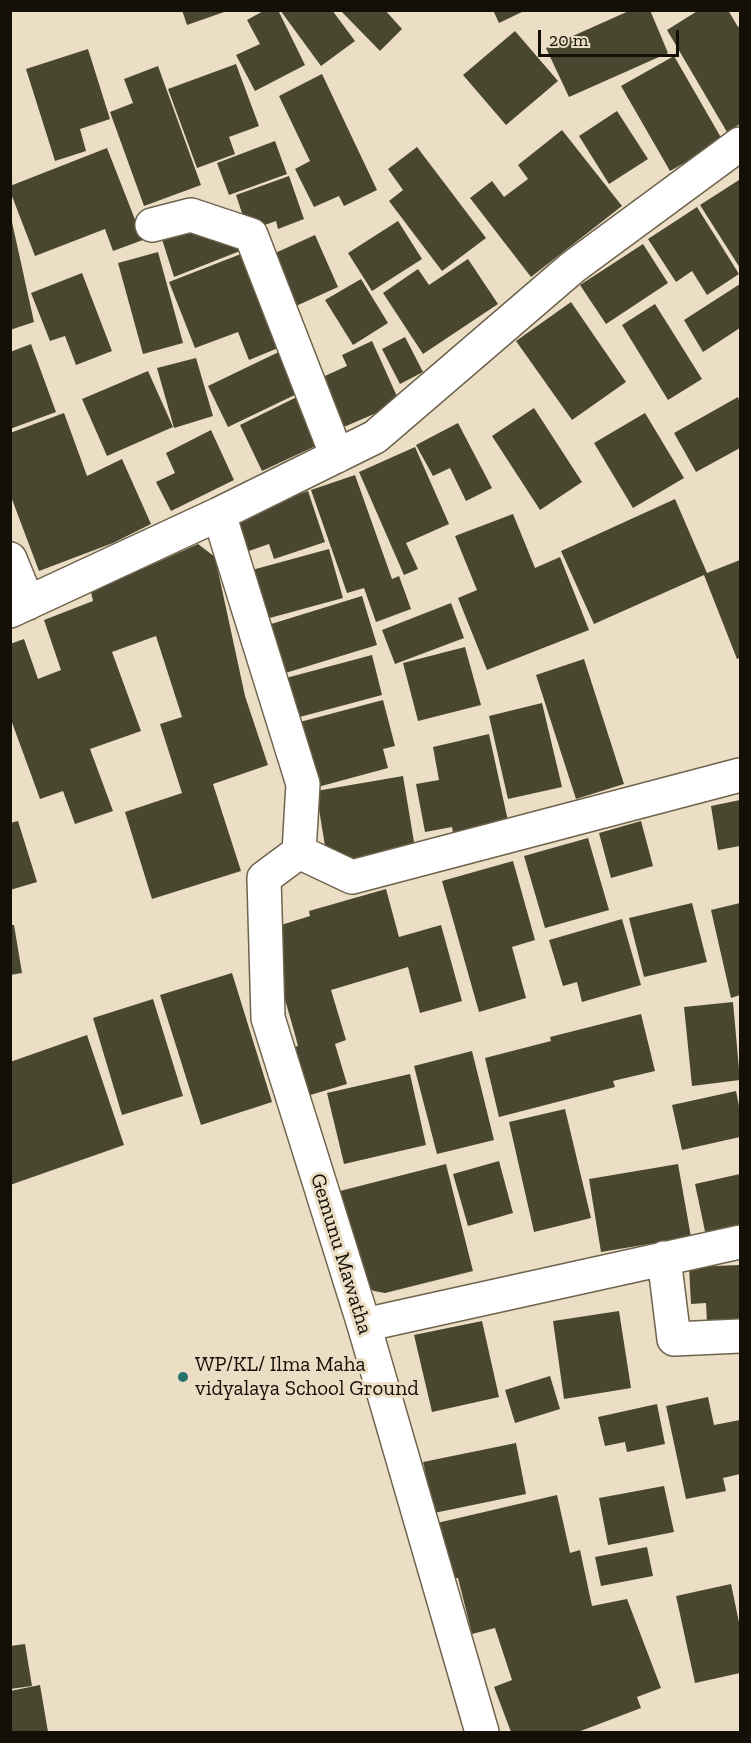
<!DOCTYPE html>
<style>
body{margin:0}
#map{position:relative;width:751px;height:1743px;overflow:hidden;background:#ebdec5;font-family:"Zilla Slab",serif}
canvas{display:block}
.frame{position:absolute;inset:0;border:12px solid #140f07;pointer-events:none}
.scale{position:absolute;left:538px;top:30px;width:141px;height:27px;box-sizing:border-box;border:3px solid #140f07;border-top:0;padding-left:8px;font-size:18px;line-height:21px;white-space:nowrap;color:#140f07;-webkit-text-stroke:4px #ebdec5;paint-order:stroke}
</style>
<div id="map">
<canvas width="751" height="1743"></canvas>
<div class="frame"></div>
<div class="scale">20 m</div>
</div>
<script>
const g = document.querySelector('canvas').getContext('2d');
g.lineJoin = 'round';
function fill(path, color) {
  g.fillStyle = color;
  g.fill(path, 'evenodd');
}
function stroke(path, color, width, dash) {
  g.strokeStyle = color;
  g.lineWidth = width;
  g.lineCap = dash ? 'butt' : 'round';
  g.setLineDash(dash || []);
  g.stroke(path);
}
function drawText(font, color, halo, rows, align = 'center') {
  g.font = font + ' "Zilla Slab",serif';
  g.lineWidth = 6;
  g.setLineDash([]);
  g.textBaseline = 'middle';
  g.strokeStyle = halo;
  g.fillStyle = color;
  for (const [text, x, y, turn = 0] of rows) {
    g.save();
    g.translate(x, y);
    g.rotate((+turn || 0) * Math.PI / 180);
    g.textAlign = isNaN(turn) ? turn : align;
    if (halo) g.strokeText(text, 0, 0);
    g.fillText(text, 0, 0);
    g.restore();
  }
}
const building = new Path2D(`
 M182 10H227V11L187 25Z
 M265 10H278L305 65 255 91 236 55 260 44 247 20Z
 M280 10H332L355 41 321 66Z
 M340 10H385L402 29 380 51Z
 M493 10H526L499 23Z
 M631 10H650L668 53 569 97 546 48Z
 M699 10H728L738 27 740 26V124L727 132 667 30Z
 M515 31 558 81 506 125 463 75Z
 M88 49 110 119 80 129 86 151 55 161 26 69Z
 M674 56 723 141 670 171 621 86Z
 M236 64 259 126 229 137 235 154 197 168 168 89Z
 M158 66 201 185 144 206 110 112 133 103 124 79Z
 M322 74 377 190 344 206 339 196 314 207 295 169 310 161 279 96Z
 M617 111 648 159 609 184 579 136Z
 M562 130 622 206 531 277 470 198 492 181 504 197 528 179 518 165Z
 M275 141 287 174 229 195 217 163Z
 M417 147 486 238 442 271 389 201 403 190 388 169Z
 M107 148 143 240 113 251 105 229 35 256 10 191V186Z
 M289 176 304 219 278 229 276 221 248 231 236 195Z
 M739 180 740 182V268L700 205Z
 M697 207 739 274 707 295 692 271 676 282 648 239Z
 M10 213 34 322 10 330Z
 M195 221 245 249 174 277 160 233Z
 M398 221 422 259 372 291 348 253Z
 M315 235 338 287 296 306 273 254Z
 M643 244 668 283 606 324 580 285Z
 M158 252 183 343 143 354 118 263Z
 M246 252 283 346 249 360 238 332 195 348 169 282Z
 M468 259 498 304 423 354 383 293 418 269 429 285Z
 M82 273 112 351 76 365 65 336 50 341 31 293Z
 M361 279 388 323 353 345 325 300Z
 M740 284V328L703 352 684 320Z
 M571 302 626 382 572 420 516 341Z
 M655 304 702 379 668 400 622 325Z
 M405 337 423 372 400 384 382 349Z
 M372 341 400 403 339 429 318 379 347 366 342 355Z
 M31 344 56 412 10 429V352Z
 M285 349 305 390 228 427 208 386Z
 M196 358 213 416 174 428 157 368Z
 M148 371 173 427 107 456 82 399Z
 M301 395 324 442 262 471 240 425Z
 M738 397 740 403V448L696 472 674 433Z
 M534 408 582 482 540 510 492 436Z
 M64 413 87 476 122 459 151 524 113 543 39 571 10 494V433Z
 M645 413 684 478 633 508 594 443Z
 M458 423 492 488 466 501 450 468 433 476 416 445Z
 M211 430 234 480 171 511 156 482 175 473 166 453Z
 M415 447 449 524 406 543 418 569 404 575 359 472Z
 M355 475 392 579 399 576 411 609 376 622 364 588 347 593 311 490Z
 M308 491 325 542 274 559 269 544 246 552 234 517Z
 M675 499 707 573 740 560V658L737 659 704 575 594 624 561 551Z
 M513 514 535 568 560 557 589 630 487 670 458 598 477 590 455 536Z
 M198 544 215 557 245 696 268 765 213 784 241 871 152 899 125 812 182 793 160 724 182 717 156 636 112 652 141 731 90 749 113 811 75 824 63 791 40 799 10 717V644L24 639 38 679 61 670 44 620 93 601 91 592Z
 M329 549 343 598 266 619 252 570Z
 M362 596 377 645 282 674 268 625Z
 M451 603 464 638 395 664 382 630Z
 M465 647 481 705 418 721 403 663Z
 M372 655 382 695 296 718 286 678Z
 M584 659 624 784 576 799 536 675Z
 M383 700 395 746 383 749 388 768 314 788 296 723Z
 M542 703 562 787 508 799 489 716Z
 M489 734 508 821 453 833 452 827 425 832 416 784 439 780 433 747Z
 M403 776 415 848 328 864 316 791Z
 M740 800V846L718 850 711 806Z
 M18 821 37 882 10 890V823Z
 M641 821 653 866 611 878 599 833Z
 M588 838 609 910 545 928 524 856Z
 M513 861 535 940 512 947 526 998 479 1012 442 881Z
 M386 889 399 937 441 925 462 1001 420 1013 408 967 331 990 346 1040 335 1044 347 1084 307 1096 292 1047 298 1046 294 1031 265 930 310 916 309 911Z
 M692 903 707 962 644 977 629 918Z
 M740 903V995L731 998 711 910Z
 M622 919 641 985 582 1002 577 982 563 986 549 940Z
 M10 925H14L22 973 10 975Z
 M232 973 272 1102 201 1125 160 995Z
 M153 999 183 1096 122 1115 93 1018Z
 M733 1002 740 1080 692 1086 684 1007Z
 M641 1014 655 1071 613 1081 615 1087 499 1117 485 1058 551 1041 550 1037Z
 M87 1035 124 1145 10 1185V1062Z
 M472 1051 494 1140 437 1154 414 1066Z
 M410 1074 426 1145 344 1164 327 1093Z
 M736 1091 740 1111V1137L682 1150 672 1105Z
 M565 1109 591 1218 534 1232 509 1122Z
 M499 1161 513 1213 468 1226 453 1174Z
 M446 1164 473 1271 385 1293 374 1291 363 1284 336 1192Z
 M678 1164 691 1237 601 1252 589 1179Z
 M740 1174V1228L706 1236 695 1184Z
 M740 1265V1322L707 1323 706 1303 691 1304 689 1267Z
 M619 1311 631 1388 564 1399 553 1321Z
 M482 1321 499 1397 432 1412 414 1335Z
 M550 1376 560 1409 515 1423 505 1390Z
 M708 1397 714 1425 740 1420V1474L723 1478 726 1491 686 1499 666 1406Z
 M657 1404 665 1444 627 1452 625 1442 605 1446 598 1417Z
 M516 1443 526 1494 434 1513 423 1462Z
 M664 1486 674 1532 608 1545 599 1498Z
 M557 1495 570 1553 580 1550 592 1606 627 1599 661 1688 637 1697 641 1708 578 1732H511L494 1687 512 1680 495 1628 472 1634 458 1578 449 1579 437 1523Z
 M647 1547 653 1576 601 1586 595 1557Z
 M731 1584 740 1627V1673L695 1683 676 1596Z
 M25 1644 32 1686 10 1689V1646Z
 M40 1685 48 1732H10V1691Z`);
const minor = new Path2D(`
 M152 225 191 215 251 235 337 456
 M219 514 303 784 299 852 352 877 740 775
 M10 559 28 603
 M10 611 219 514 375 437 573 267 740 144
 M299 852 264 878 268 1018 364 1325 482 1732
 M664 1258 674 1339 740 1336
 M364 1325 740 1242`);
const markers = [
 [183,1377,6,"#28726e"]
];
const streetNames = [
 ["Gemunu Mawatha",341,1254,73]
];
const poiNames = [
 ["WP/KL/ Ilma Maha",195,1365],
 ["vidyalaya School Ground",195,1389]
];
fill(building, '#494730');
stroke(minor, '#6f634d', 36);
stroke(minor, '#fff', 33);
for (const [x, y, r, color] of markers) {
  const dot = new Path2D();
  dot.arc(x, y, r, 0, 2 * Math.PI);
  g.fillStyle = color;
  g.fill(dot);
  stroke(dot, '#ebdec5', 2);
}
drawText('21px', '#140f07', '#ebdec5', streetNames);
drawText('21px', '#140f07', '#ebdec5', poiNames, 'left');
</script>
